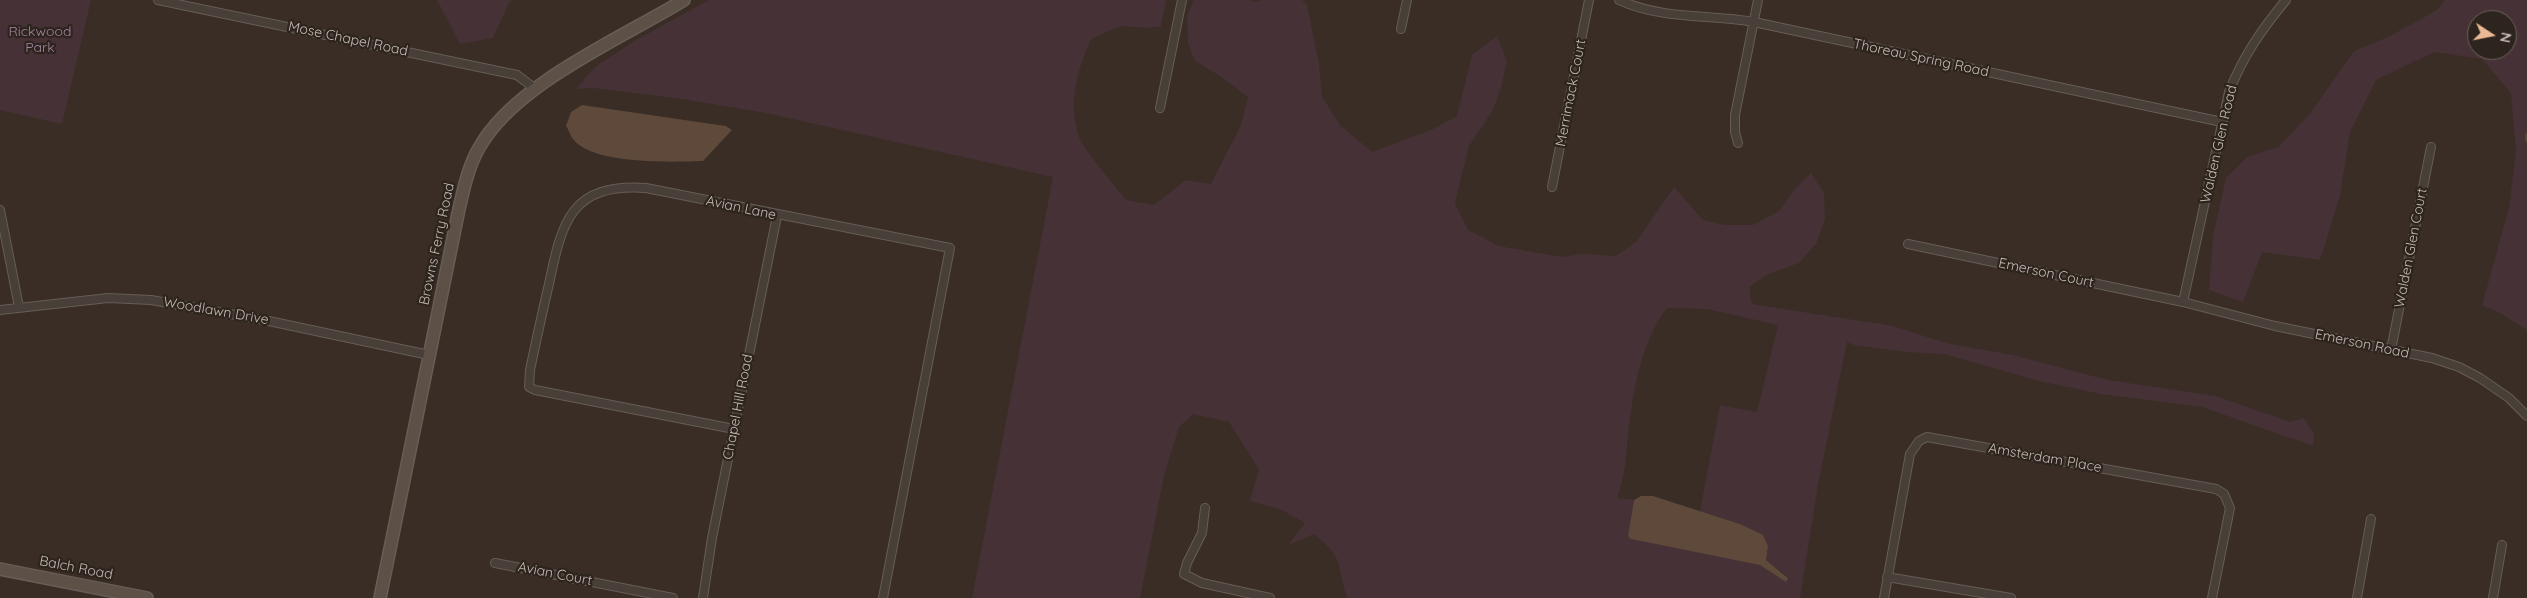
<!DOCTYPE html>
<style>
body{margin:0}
#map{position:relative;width:2527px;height:598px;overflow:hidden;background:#392d25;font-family:Quicksand,sans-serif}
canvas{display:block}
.north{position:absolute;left:2467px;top:10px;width:50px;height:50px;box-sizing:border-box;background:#2e241e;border:1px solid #6a605a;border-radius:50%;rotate:101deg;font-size:14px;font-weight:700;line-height:20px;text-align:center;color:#c5bbb4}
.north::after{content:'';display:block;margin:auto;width:18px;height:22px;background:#ebb993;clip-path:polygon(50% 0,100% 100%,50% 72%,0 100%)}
</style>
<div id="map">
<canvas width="2527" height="598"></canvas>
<div class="north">N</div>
</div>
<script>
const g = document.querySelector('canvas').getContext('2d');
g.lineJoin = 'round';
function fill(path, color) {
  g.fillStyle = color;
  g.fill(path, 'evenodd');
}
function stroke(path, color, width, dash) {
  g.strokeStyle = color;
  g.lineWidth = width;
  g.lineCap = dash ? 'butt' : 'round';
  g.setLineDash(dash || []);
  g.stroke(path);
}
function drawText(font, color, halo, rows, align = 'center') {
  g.font = font + ' Quicksand,sans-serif';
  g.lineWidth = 4.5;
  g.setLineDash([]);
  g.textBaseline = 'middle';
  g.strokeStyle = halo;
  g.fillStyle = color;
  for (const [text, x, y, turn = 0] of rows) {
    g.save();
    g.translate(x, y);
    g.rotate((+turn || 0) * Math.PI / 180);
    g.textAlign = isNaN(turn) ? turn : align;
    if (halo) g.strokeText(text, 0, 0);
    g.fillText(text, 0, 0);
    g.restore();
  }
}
const green = new Path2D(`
 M0 0H91L62 124 0 110Z
 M437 0H514L509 3 493 38 460 44Z
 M709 0H1166L1161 26 1146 28 1120 26 1091 39C1077 71 1068 102 1079 137 1083 149 1116 187 1126 200L1154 205 1186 180 1211 184 1241 125 1248 97 1223 78 1195 61 1188 43 1187 16 1194 0H1248L1256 2 1261 0H1302L1307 5 1319 64 1322 96 1340 125 1372 152 1429 131 1457 116 1472 55 1497 36 1507 61 1501 88 1493 110 1469 146 1455 203 1468 230 1499 246 1562 257 1582 254 1616 256 1636 242 1674 187 1703 220 1725 225H1753L1779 211 1795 189 1811 173 1824 193 1825 219 1816 244 1799 263 1768 274 1749 287 1752 304 1893 326 1946 343 2013 355 2108 380 2216 396 2290 422 2304 418 2314 434 2313 446 2202 407 2101 394 2039 381 1944 354 1906 352 1854 345 1847 342 1818 485 1800 598H1347C1336 564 1346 560 1314 534L1288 545 1305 523 1282 510 1250 501 1259 470 1229 422 1193 414 1179 427 1164 476 1140 598H972L1053 177 766 113 682 99 593 88 576 89 595 67 636 40ZM1667 308 1707 309 1778 325 1757 412 1720 405 1700 511 1740 524 1768 546 1766 560 1788 577 1786 581C1777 576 1769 568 1760 565 1718 549 1670 552 1628 536L1634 500 1617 498C1625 477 1626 457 1628 435 1633 392 1641 342 1667 308Z
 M2445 0H2527V330L2502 314 2482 305 2509 208 2516 151 2511 93 2482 59 2434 52 2376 80 2350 132 2340 196 2320 260 2262 252 2243 302 2209 290 2213 236 2226 178 2247 157 2278 147 2309 115 2354 51 2390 36 2437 10ZM2477 20H2507V50H2477Z`);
const water = new Path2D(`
 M582 105 705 123 726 126 732 130 703 161C674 162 592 165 573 139 570 136 569 130 566 126L571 112Z
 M1641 496H1653L1740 524 1763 535 1768 546 1766 560 1788 578 1786 582 1760 565 1631 539 1628 536 1634 500Z`);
const stream = new Path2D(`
 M2527 134V141`);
const street = new Path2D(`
 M158 0 517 75 534 88
 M1619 0C1663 20 1707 14 1754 22L2222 122
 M1401 29 1407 0
 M1160 108 1182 0
 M1738 143 1735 132V115L1758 0
 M1552 187 1589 0
 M0 210 19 307
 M1908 244 2183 302 2275 326 2432 358 2459 367 2480 378 2509 398 2527 416
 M2183 302 2229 92C2243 56 2262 29 2286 0
 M0 310 108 298 151 300 264 320 429 355
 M2391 350 2431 147
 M734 429 535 390 529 387 530 370C536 342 542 313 549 284 562 221 571 183 646 188L950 248 883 598
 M1205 508 1202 533 1187 563 1184 574 1202 583 1270 598
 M495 563 673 598
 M1887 577 2011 598
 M703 598 712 538 777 216
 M1884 598 1910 454 1919 441 1927 437 2216 489 2224 494 2230 508 2212 598
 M2357 598 2371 519
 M2493 598 2502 545`);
const secondary = new Path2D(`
 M0 569 147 598
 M380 598 459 209C464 188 468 167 479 148 514 84 622 38 684 0`);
const parkNames = [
 ["Rickwood",40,32],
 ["Park",40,48]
];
const streetNames = [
 ["Mose Chapel Road",348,39,12],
 ["Thoreau Spring Road",1921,58,12],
 ["Merrimack Court",1571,93,-79],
 ["Walden Glen Road",2219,144,-77],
 ["Avian Lane",741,208,12],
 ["Browns Ferry Road",437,244,-78],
 ["Walden Glen Court",2411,248,-79],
 ["Emerson Court",2046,273,12],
 ["Woodlawn Drive",216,311,10],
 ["Emerson Road",2362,344,12],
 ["Chapel Hill Road",738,407,-79],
 ["Amsterdam Place",2045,458,10],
 ["Balch Road",76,568,11],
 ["Avian Court",555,574,11]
];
fill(green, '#463137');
fill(water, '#5e493b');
stroke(stream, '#5e493b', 3);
stroke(street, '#675d57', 10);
stroke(secondary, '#675d57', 14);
stroke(street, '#493f39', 8);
stroke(secondary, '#5c5047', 11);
drawText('14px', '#a384a2', '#2e241e', parkNames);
drawText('14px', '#c5bbb4', '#2e241e', streetNames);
</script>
